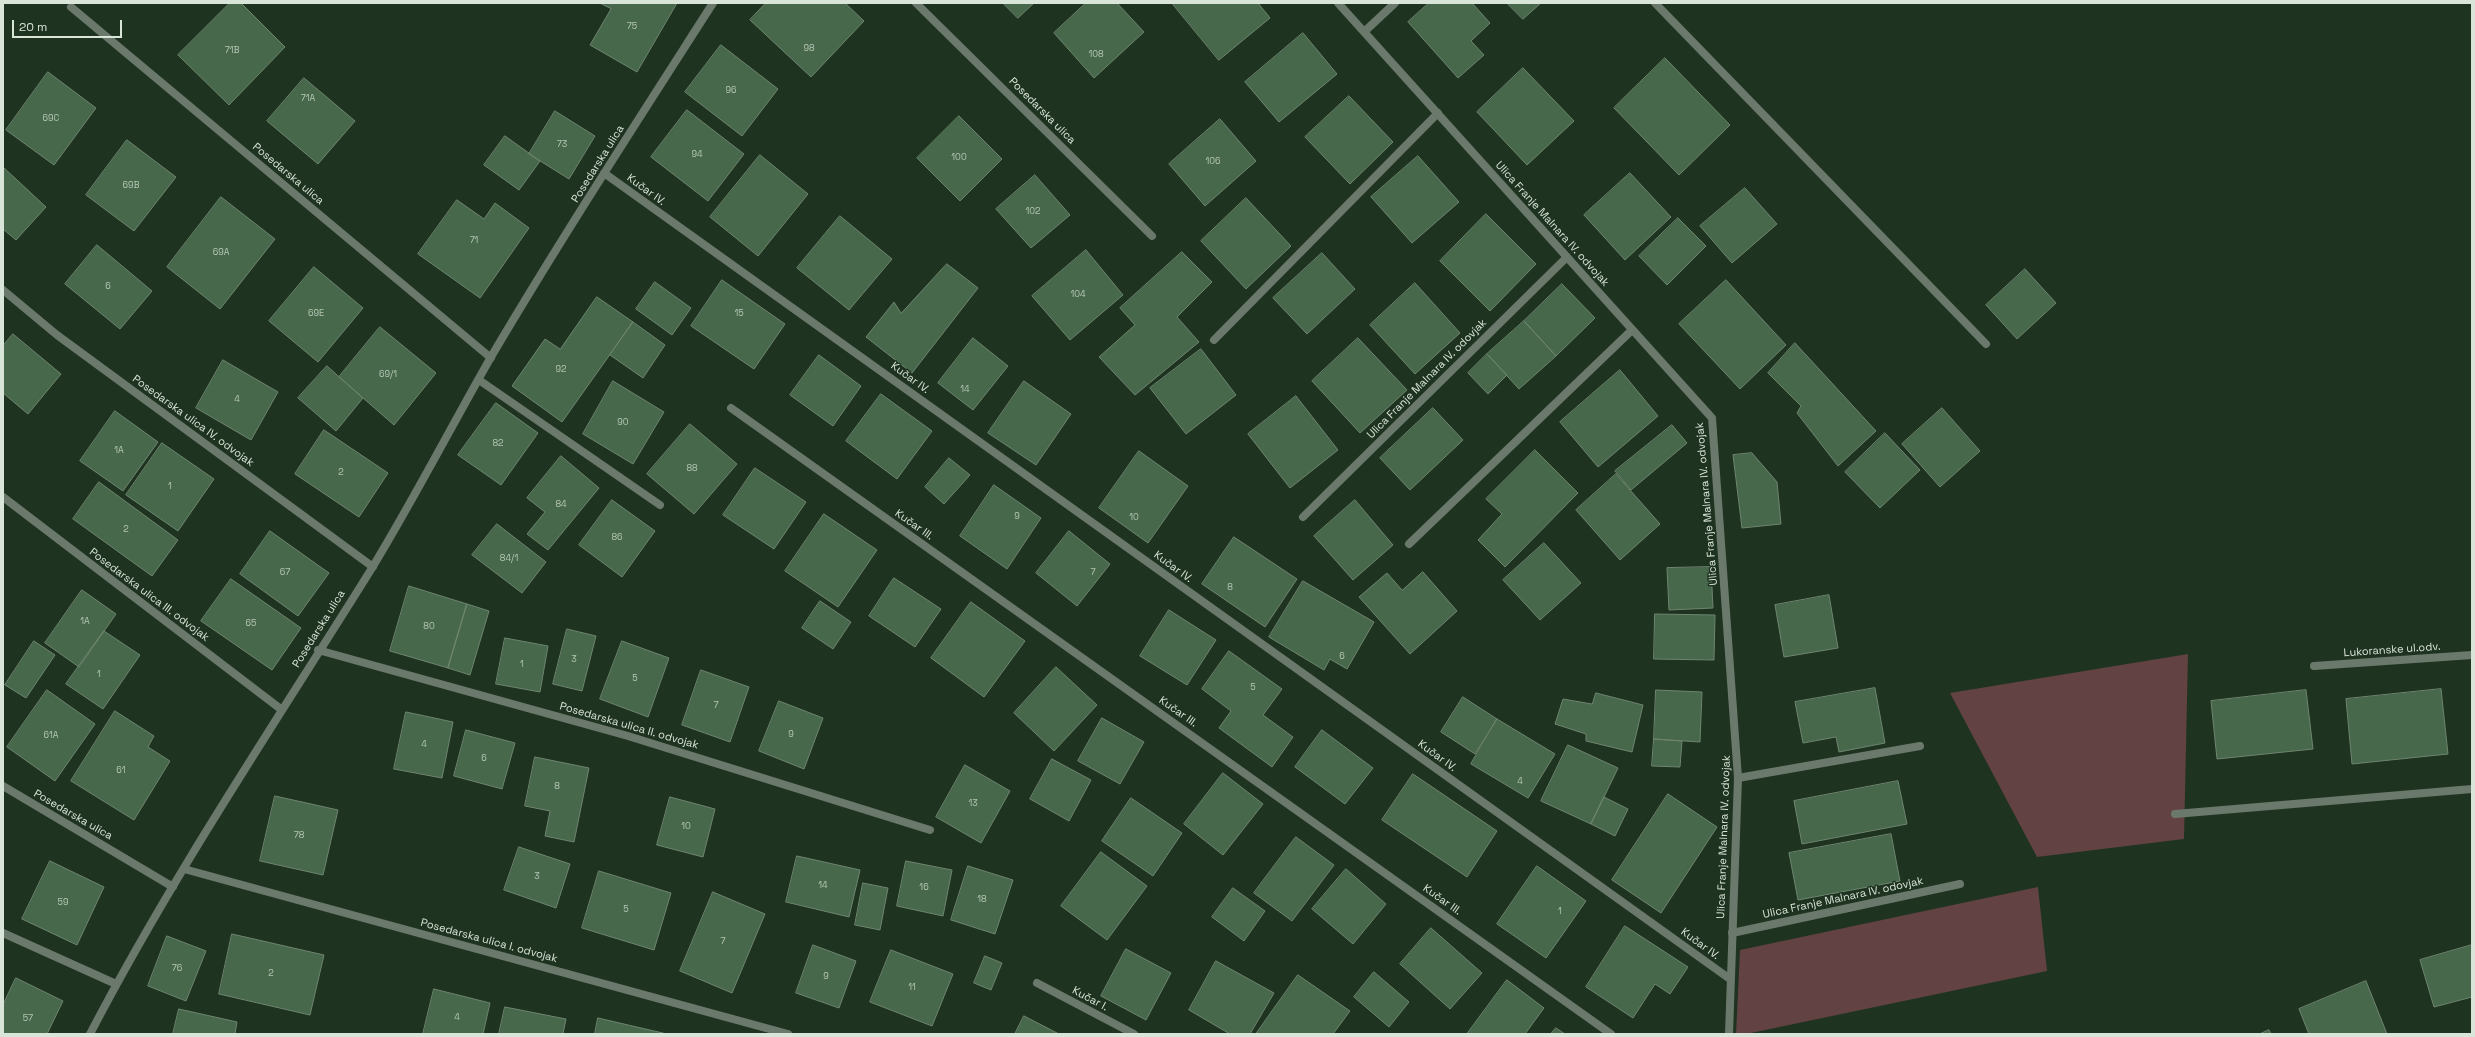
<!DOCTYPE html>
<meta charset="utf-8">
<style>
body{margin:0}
#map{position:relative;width:2475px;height:1037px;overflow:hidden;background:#1f3321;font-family:"Space Grotesk",sans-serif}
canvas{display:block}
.frame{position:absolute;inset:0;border:4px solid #d9e5d9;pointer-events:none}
.scale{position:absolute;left:12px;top:20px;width:110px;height:18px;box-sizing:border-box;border:2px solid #d9e5d9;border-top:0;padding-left:5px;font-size:12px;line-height:14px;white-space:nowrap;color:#d9e5d9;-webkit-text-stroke:3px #1f3321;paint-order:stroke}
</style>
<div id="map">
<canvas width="2475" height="1037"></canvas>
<div class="frame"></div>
<div class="scale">20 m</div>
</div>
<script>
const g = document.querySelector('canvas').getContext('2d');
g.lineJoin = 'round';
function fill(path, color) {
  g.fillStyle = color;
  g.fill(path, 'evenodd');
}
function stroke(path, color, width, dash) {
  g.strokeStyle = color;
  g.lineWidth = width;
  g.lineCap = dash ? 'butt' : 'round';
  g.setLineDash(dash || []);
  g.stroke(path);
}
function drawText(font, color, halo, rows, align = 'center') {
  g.font = font + ' "Space Grotesk",sans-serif';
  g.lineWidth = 3;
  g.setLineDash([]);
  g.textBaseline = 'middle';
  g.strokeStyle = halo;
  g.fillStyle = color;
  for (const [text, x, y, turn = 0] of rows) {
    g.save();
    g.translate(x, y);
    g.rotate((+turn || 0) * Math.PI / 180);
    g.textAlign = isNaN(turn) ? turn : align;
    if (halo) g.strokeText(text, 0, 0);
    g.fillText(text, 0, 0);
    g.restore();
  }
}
const green = new Path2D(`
 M2188 654 2184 839 2037 857 1950 693Z
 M2038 887 2047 971 1746 1034H1736L1740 950Z`);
const building = new Path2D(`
 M230 3H241L285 47 229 105 178 55Z
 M600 3H677L637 72 590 45 611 9Z
 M766 3H845L864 21 811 77 750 20Z
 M1003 3H1034L1018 18Z
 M1086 3H1117L1144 32 1094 78 1054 33Z
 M1172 3H1258L1270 18 1219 60Z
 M1429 3H1472L1490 23 1471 41 1484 55 1458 78 1408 22Z
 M1507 3H1541L1523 19Z
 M1303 33 1337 74 1279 122 1245 82Z
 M721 45 778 89 742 136 685 92Z
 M1665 58 1730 125 1679 175 1614 108Z
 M1523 68 1574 121 1527 165 1477 112Z
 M48 72 96 108 54 165 6 130Z
 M304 78 355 121 318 164 267 121Z
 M1349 96 1393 142 1350 184 1305 137Z
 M687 110 744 154 708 201 651 157Z
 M555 111 595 136 569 179 529 154Z
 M959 116 1002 159 960 201 917 158Z
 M1220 119 1256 161 1205 206 1169 164Z
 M505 136 540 161 519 190 484 165Z
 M127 140 176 177 134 231 86 195Z
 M760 155 808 194 758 256 710 217Z
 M1418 156 1459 202 1412 243 1371 197Z
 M3 167 46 207 16 240 3 229Z
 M1630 173 1671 217 1625 260 1584 215Z
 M1035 175 1070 215 1031 248 996 209Z
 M1745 188 1777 224 1732 263 1700 226Z
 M221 197 275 239 220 309 167 267Z
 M1246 198 1291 246 1246 289 1201 241Z
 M457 200 484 219 495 203 529 228 480 298 418 254Z
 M1486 214 1536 264 1490 311 1440 261Z
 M840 216 892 259 849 310 797 268Z
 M1678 218 1706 246 1667 285 1639 256Z
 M97 245 152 291 120 329 65 284Z
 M1086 250 1123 295 1070 340 1032 296Z
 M1182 252 1212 282 1177 317 1199 342 1135 395 1099 357 1135 325 1120 308Z
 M1322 253 1355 289 1307 334 1273 298Z
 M947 264 978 288 912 373 866 337 894 302 901 313Z
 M314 267 363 308 318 362 269 321Z
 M2025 269 2056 303 2017 339 1986 305Z
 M722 280 785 324 754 369 691 326Z
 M1726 280 1786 345 1740 389 1679 324Z
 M655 282 691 308 672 335 636 309Z
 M1415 283 1460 333 1415 374 1370 325Z
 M1562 284 1595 318 1556 356 1524 321Z
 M597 297 633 322 562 422 512 386 545 339 560 349Z
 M1524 321 1556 356 1519 389 1487 354Z
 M633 322 665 345 643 378 610 355Z
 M380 327 436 373 394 425 339 377Z
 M13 334 61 374 28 414 3 393V346Z
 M973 338 1008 366 973 410 938 383Z
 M1358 338 1407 390 1360 433 1312 381Z
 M1795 343 1876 431 1838 466 1797 413 1801 406 1768 373Z
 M1201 349 1236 395 1186 434 1150 388Z
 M1487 354 1507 375 1488 394 1468 373Z
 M819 355 861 386 833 426 790 395Z
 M223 360 278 392 251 440 196 408Z
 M327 366 363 398 336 431 298 398Z
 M1620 370 1658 416 1598 467 1560 422Z
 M613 381 664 412 633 464 583 434Z
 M1024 381 1071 414 1036 465 988 433Z
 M881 394 932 431 897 479 846 441Z
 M1296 396 1338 450 1290 488 1248 434Z
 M496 403 538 433 501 485 458 455Z
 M1433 408 1463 440 1410 490 1380 458Z
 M1942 408 1980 451 1940 487 1902 444Z
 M115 411 158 442 123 491 80 461Z
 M690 424 737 464 694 514 647 474Z
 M1672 425 1687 443 1631 490 1615 471Z
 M324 430 388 473 359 517 295 474Z
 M1885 433 1920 470 1880 508 1845 472Z
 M162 443 214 479 178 531 126 495Z
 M1535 450 1578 493 1505 567 1478 540 1502 514 1486 499Z
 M1139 451 1188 486 1148 543 1099 508Z
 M1752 453 1777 482 1781 524 1742 528 1733 455Z
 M561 456 599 488 548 550 527 534 545 512 527 498Z
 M949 458 970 475 944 504 925 487Z
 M755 468 806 502 774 549 723 515Z
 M1616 474 1660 524 1620 560 1576 510Z
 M99 482 178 540 152 576 73 519Z
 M994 485 1041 518 1007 569 960 536Z
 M612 500 655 531 622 577 579 545Z
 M1355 500 1393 545 1353 580 1314 536Z
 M824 514 877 550 838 607 785 571Z
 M497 524 546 562 522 593 472 555Z
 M270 531 329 573 298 616 240 574Z
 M1069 531 1110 564 1077 606 1036 573Z
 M1234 537 1297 579 1265 627 1202 584Z
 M1544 543 1581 583 1540 620 1503 580Z
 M1711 567 1713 608 1669 610 1667 568Z
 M1423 572 1457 611 1410 654 1359 597 1387 573 1402 590Z
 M894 578 941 609 915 647 869 616Z
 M231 579 301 628 272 670 201 621Z
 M1303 581 1374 622 1347 669 1330 659 1324 670 1269 637Z
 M409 586 467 604 448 668 390 651Z
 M82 590 116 614 79 667 45 643Z
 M1829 595 1838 648 1784 657 1775 605Z
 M820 601 851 622 833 649 802 628Z
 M971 602 1025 641 984 697 931 658Z
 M467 604 489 611 470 675 448 668Z
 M1169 610 1216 640 1187 685 1140 656Z
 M1655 614 1715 615 1714 660 1654 659Z
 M567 629 596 636 582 691 553 684Z
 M104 631 140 655 103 709 66 684Z
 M505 638 548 646 540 692 496 684Z
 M34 641 55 655 26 698 5 685Z
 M622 641 669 658 648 717 600 699Z
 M1229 651 1282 689 1263 715 1293 737 1272 767 1219 728 1231 711 1202 689Z
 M1056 667 1097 705 1054 751 1014 713Z
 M701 670 749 687 730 742 682 725Z
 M1875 688 1885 743 1839 752 1836 737 1803 743 1795 702Z
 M2441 689 2448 754 2352 764 2346 699Z
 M47 690 95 724 55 781 7 747Z
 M1656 690 1702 692 1700 742 1654 739Z
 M2306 690 2313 749 2217 759 2211 701Z
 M1596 693 1643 705 1632 752 1586 741V734L1555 724 1563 699 1592 704Z
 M1463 697 1497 719 1475 754 1441 732Z
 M779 701 823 718 804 769 759 751Z
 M115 711 154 736 148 747 170 761 134 820 71 781Z
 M406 712 453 722 442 778 394 769Z
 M1102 718 1144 742 1120 784 1078 761Z
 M1497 719 1555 754 1528 798 1471 764Z
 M466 730 515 743 502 789 454 776Z
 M1322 730 1373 768 1345 804 1295 767Z
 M1654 739 1682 741 1680 767 1652 766Z
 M1568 745 1618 768 1591 824 1541 801Z
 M535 757 589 768 574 842 545 836 550 811 525 806Z
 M1052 759 1091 780 1069 821 1030 799Z
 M965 765 1010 791 981 843 936 817Z
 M1223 773 1263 804 1223 855 1184 824Z
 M1413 774 1497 831 1467 877 1382 820Z
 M1898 781 1907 824 1802 844 1794 801Z
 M1668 794 1717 827 1661 913 1612 880Z
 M275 796 338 810 323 875 260 861Z
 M670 797 715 809 703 857 657 845Z
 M1604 797 1628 809 1615 836 1591 824Z
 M1131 798 1182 833 1153 876 1102 841Z
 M1891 834 1900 881 1798 900 1789 853Z
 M1296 837 1334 865 1292 921 1254 893Z
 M519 847 570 864 556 908 504 890Z
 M1101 852 1147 886 1107 940 1061 906Z
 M797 856 860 870 849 917 786 902Z
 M50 861 104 887 77 945 22 919Z
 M906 861 952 870 943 916 897 906Z
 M968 866 1013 880 995 934 951 920Z
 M1537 866 1586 901 1546 958 1497 924Z
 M1346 869 1386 904 1353 944 1312 909Z
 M599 871 671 893 654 950 582 928Z
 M863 883 888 888 880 930 855 925Z
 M1233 888 1265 911 1244 941 1212 917Z
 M713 892 765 914 732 993 680 971Z
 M1625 926 1688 967 1670 994 1655 984 1633 1018 1586 987Z
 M1431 928 1482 973 1450 1009 1400 964Z
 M232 934 324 955 310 1015 219 994Z
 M167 936 206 951 186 1001 148 986Z
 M813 945 856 961 839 1008 796 993Z
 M2472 945V997L2434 1007 2420 960Z
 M1126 949 1171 973 1146 1020 1101 996Z
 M891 950 953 974 932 1026 870 1002Z
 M985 956 1002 963 991 990 974 983Z
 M1216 961 1274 993 1250 1034H1230L1189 1010Z
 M1374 972 1409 1002 1389 1027 1354 997Z
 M1298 975 1350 1011 1333 1034H1256Z
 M16 978 63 1001 47 1034H3V1005Z
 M1507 980 1544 1008 1525 1034H1467Z
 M2366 981 2387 1034H2309L2299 1009Z
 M434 989 490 1003 483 1034H423Z
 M505 1007 566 1019 563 1034H499Z
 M179 1009 237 1022 235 1034H173Z
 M1024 1016 1059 1034H1015Z
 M598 1018 667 1034H595Z
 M1556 1028 1565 1034H1551Z
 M2269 1030 2271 1034H2260Z`);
const service = new Path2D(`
 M1214 340 1438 113
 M479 380 660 505
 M1303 517 1567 257
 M1409 544 1632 330
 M1738 778 1920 746
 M2175 814 2472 789
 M1732 933 1960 884`);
const minor = new Path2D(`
 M916 3 1152 236
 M1338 3 1712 418 1738 778 1729 1034
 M1655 3 1986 344
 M71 7 491 358
 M1364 32 1395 3
 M604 173 1730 979
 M3 290 57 335 373 567
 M731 408 1611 1034
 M3 497 282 710
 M318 650 628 736 930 830
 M2314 666 2472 655
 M3 786 173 887
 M184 869 788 1034
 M3 933 116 984
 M1037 983 1134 1034
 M90 1034C174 873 276 722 372 568 414 499 451 427 491 357 562 237 638 120 713 3`);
const numberNames = [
 ["75",632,27],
 ["98",809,49],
 ["71B",232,51],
 ["108",1096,55],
 ["96",731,91],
 ["71A",308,99],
 ["69C",51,119],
 ["73",562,145],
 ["94",697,155],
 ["100",959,158],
 ["106",1213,162],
 ["69B",131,186],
 ["102",1033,212],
 ["71",474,241],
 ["69A",221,253],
 ["6",108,287],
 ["104",1078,295],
 ["69E",316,314],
 ["15",739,314],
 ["92",561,370],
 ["69/1",388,375],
 ["14",965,390],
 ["4",237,400],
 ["90",623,423],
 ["82",498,444],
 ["1A",119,451],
 ["88",692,469],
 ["2",341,473],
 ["1",170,487],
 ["84",561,505],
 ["9",1017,517],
 ["10",1134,518],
 ["2",126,530],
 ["86",617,538],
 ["84/1",509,559],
 ["67",285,573],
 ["7",1093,573],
 ["8",1230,588],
 ["1A",85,622],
 ["65",251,624],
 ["80",429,627],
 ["6",1342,657],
 ["3",574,660],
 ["1",522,665],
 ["1",99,675],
 ["5",635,679],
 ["5",1253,688],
 ["7",716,706],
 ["9",791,735],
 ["61A",51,736],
 ["4",424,745],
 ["6",484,759],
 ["61",121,771],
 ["4",1520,782],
 ["8",557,787],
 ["13",973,804],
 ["10",686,827],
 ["78",299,836],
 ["3",537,877],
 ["14",823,886],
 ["16",924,888],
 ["18",982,900],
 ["59",63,903],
 ["5",626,910],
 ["1",1560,912],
 ["7",723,942],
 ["76",177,969],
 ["2",271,974],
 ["9",826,977],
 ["11",912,988],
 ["4",457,1018],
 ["57",28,1019]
];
const streetNames = [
 ["Posedarska ulica",1042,111,45],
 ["Posedarska ulica",598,164,-58],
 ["Posedarska ulica",288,174,40],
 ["Kučar IV.",646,190,36],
 ["Ulica Franje Malnara IV. odvojak",1552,224,48],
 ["Kučar IV.",910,378,36],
 ["Ulica Franje Malnara IV. odovjak",1427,379,-45],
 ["Posedarska ulica IV. odvojak",193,421,36],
 ["Ulica Franje Malnara IV. odvojak",1707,504,-95],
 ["Kučar III.",914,525,35],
 ["Kučar IV.",1173,567,36],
 ["Posedarska ulica III. odvojak",149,595,37],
 ["Posedarska ulica",319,629,-58],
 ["Lukoranske ul.odv.",2392,650,-4],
 ["Kučar III.",1178,712,35],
 ["Posedarska ulica II. odvojak",629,726,16],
 ["Kučar IV.",1437,756,36],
 ["Posedarska ulica",73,815,30],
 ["Ulica Franje Malnara IV. odvojak",1724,837,-88],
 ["Ulica Franje Malnara IV. odovjak",1843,898,-12],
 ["Kučar III.",1442,900,35],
 ["Posedarska ulica I. odvojak",489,941,15],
 ["Kučar IV.",1700,944,36],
 ["Kučar I.",1090,999,28]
];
fill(green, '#624242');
fill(building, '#47684a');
stroke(building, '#6e8570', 1);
stroke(service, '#6a796b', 8);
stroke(minor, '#6a796b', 8);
drawText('9px', '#b4c6b5', null, numberNames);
drawText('11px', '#d9e5d9', '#1f3321', streetNames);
</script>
